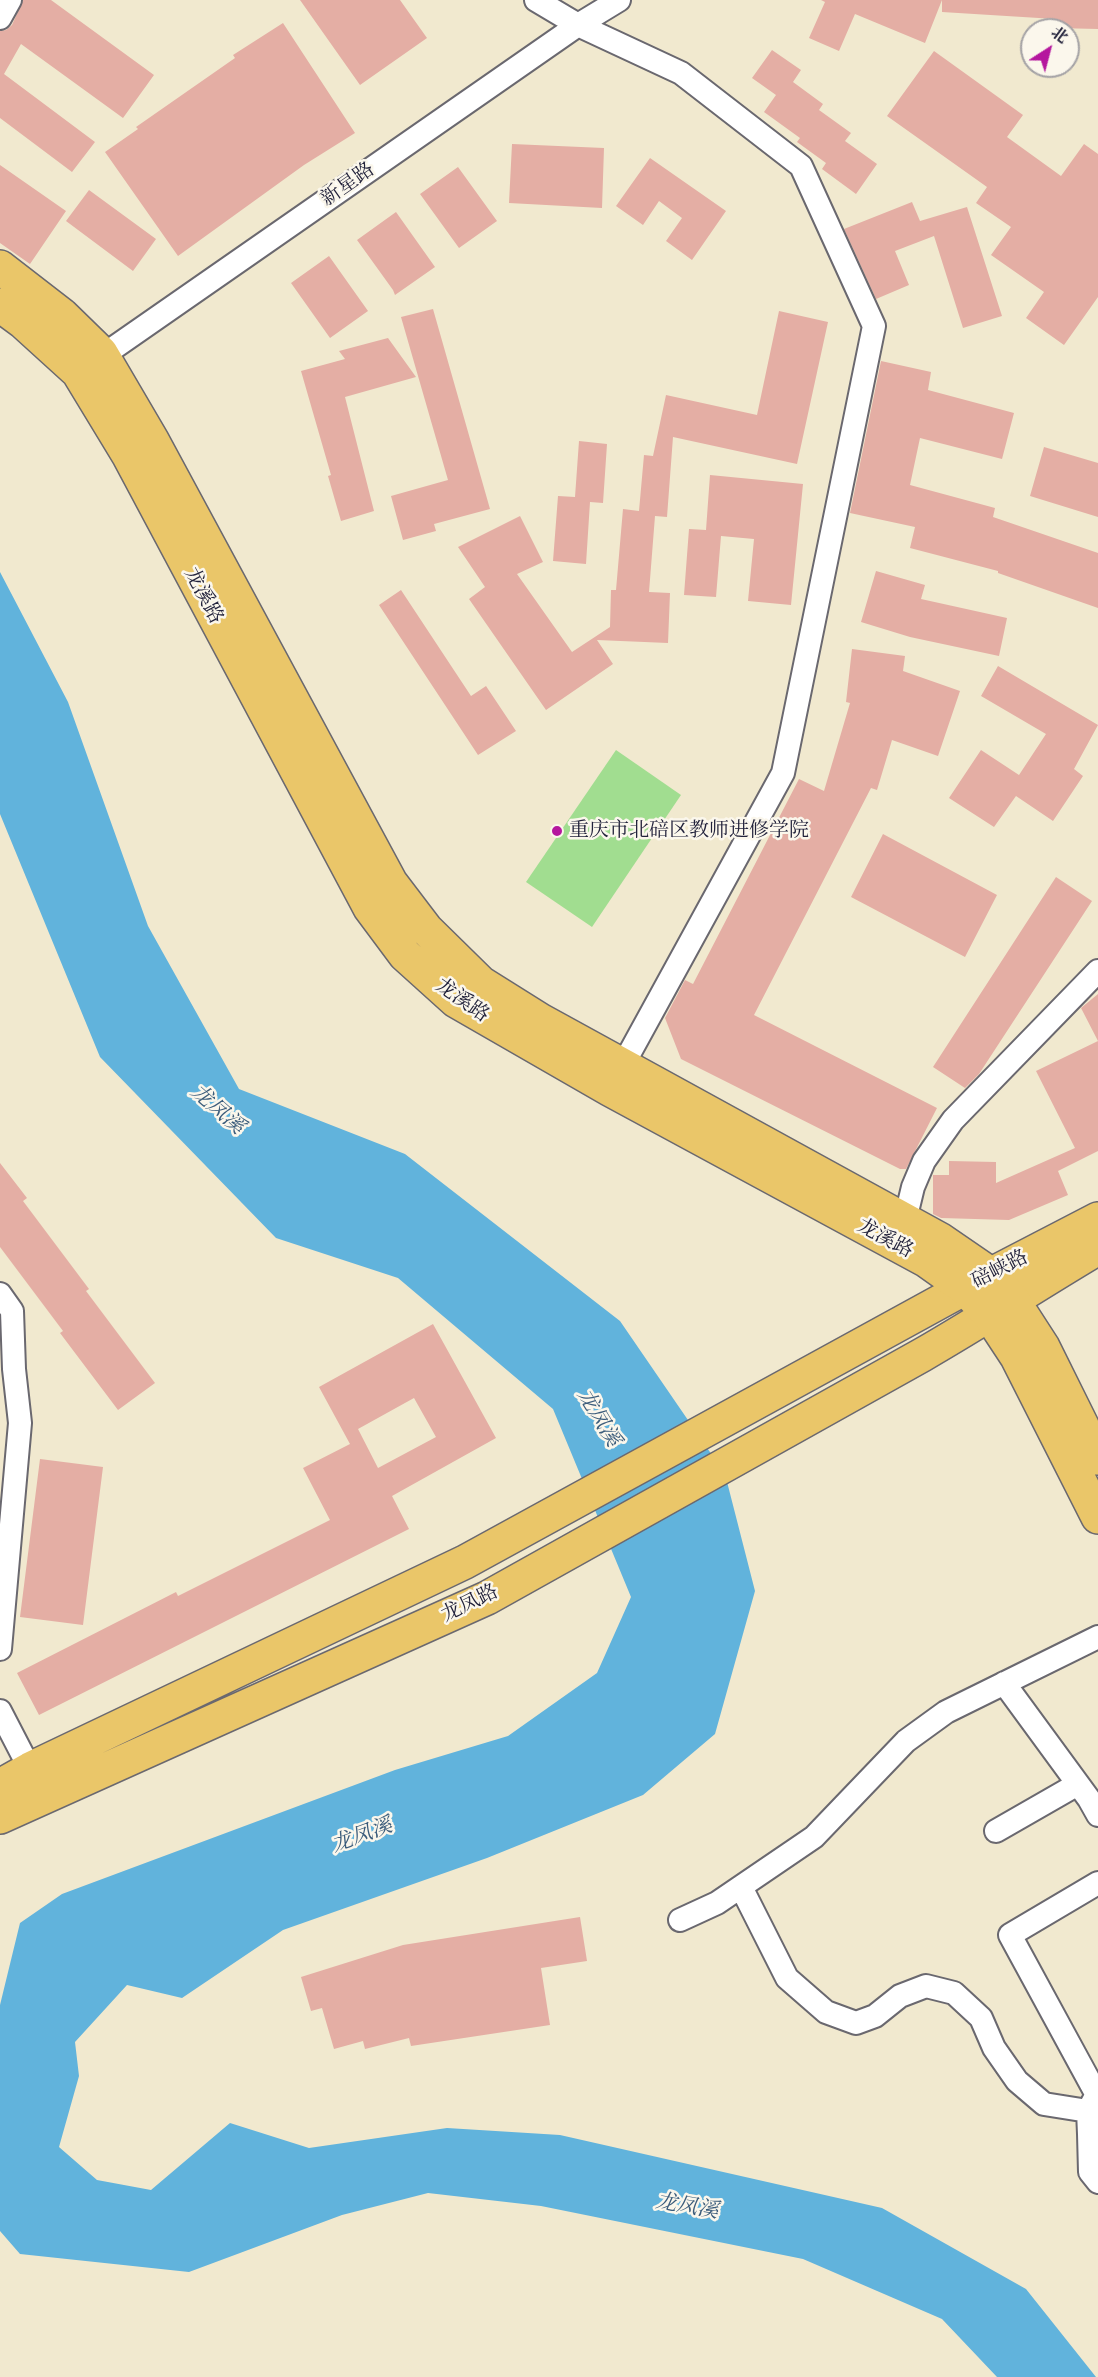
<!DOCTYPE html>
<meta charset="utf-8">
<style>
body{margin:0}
#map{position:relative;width:1098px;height:2377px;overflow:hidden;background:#f1e9cf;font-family:"IM FELL French Canon","Noto Serif SC",serif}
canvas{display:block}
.north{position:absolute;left:1020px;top:18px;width:60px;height:60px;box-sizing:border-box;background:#fbf7ec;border:2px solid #a4a2a5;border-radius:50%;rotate:36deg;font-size:16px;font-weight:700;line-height:24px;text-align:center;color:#22223b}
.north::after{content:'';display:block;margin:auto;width:21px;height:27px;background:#b5179e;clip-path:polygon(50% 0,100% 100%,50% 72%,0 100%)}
</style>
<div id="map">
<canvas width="1098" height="2377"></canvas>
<div class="north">北</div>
</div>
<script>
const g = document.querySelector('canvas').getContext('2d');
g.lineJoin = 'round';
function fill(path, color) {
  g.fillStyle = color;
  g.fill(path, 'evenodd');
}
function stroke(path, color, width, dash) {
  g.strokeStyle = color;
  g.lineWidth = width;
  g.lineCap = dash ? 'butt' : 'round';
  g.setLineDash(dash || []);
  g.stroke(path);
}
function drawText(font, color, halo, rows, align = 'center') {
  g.font = font + ' "IM FELL French Canon","Noto Serif SC",serif';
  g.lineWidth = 5;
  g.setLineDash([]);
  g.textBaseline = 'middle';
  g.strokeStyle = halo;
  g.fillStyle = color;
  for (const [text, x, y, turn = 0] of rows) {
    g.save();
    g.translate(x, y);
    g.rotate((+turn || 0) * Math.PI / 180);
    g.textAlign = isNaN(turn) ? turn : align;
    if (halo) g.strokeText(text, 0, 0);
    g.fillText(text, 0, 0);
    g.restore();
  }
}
const green = new Path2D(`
 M616 750 681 795 592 927 526 882Z`);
const water = new Path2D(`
 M0 572 68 702 148 926 239 1089 405 1154 620 1321 725 1474 755 1591 715 1734 643 1795 487 1858 283 1930 182 1998 127 1985 75 2042 79 2076 59 2147 97 2180 151 2190 230 2123 309 2148 447 2128 560 2135 882 2208 1026 2289 1096 2377H997L942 2319 803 2259 541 2206 428 2193 342 2215 189 2272 20 2254 0 2231V2005L20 1923 62 1894 395 1770 508 1736 597 1673 631 1597 553 1409 398 1278 276 1238 100 1057 0 814Z`);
const building = new Path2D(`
 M23 0H51L154 75 123 118 21 44 4 74 95 142 72 172 0 118V31L6 30 12 25Z
 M300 0H400L427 38 360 85Z
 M821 0H942L925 43 855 14 839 51 809 38 825 2Z
 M942 0H1098V29L1055 28V19L942 12Z
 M283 23 355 133 304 165 178 256 105 152 138 129 136 127 235 58 233 55Z
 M772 50 801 70 793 82 823 104 819 110 851 133 845 141 877 164 856 194 822 169 826 163 797 142 800 138 764 112 776 95 752 78Z
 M934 51 1023 115 1007 137 1061 176 1084 144 1098 154V297L1064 345 1026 318 1044 292 991 255 1011 227 976 203 987 187 887 116Z
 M512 144 604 148 602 208 509 203Z
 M650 158 726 211 692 260 666 241 682 218 659 201 643 225 616 206Z
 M0 165 66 211 30 264 0 243Z
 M458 167 497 221 459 248 420 194Z
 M89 190 156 239 133 271 66 221Z
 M912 202 920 221 967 207 1002 316 963 328 934 236 895 251 909 285 876 299 844 229Z
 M396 212 435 267 395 295 393 290 357 240Z
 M329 256 368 311 330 338 291 283Z
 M433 309 490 509 434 524 436 531 403 540 391 496 448 480 401 317Z
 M779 311 828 322 797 464 673 437 667 517 655 516 649 592 670 593 668 643 597 640 613 664 546 710 469 599 485 587 458 547 520 516 543 562 517 574 572 652 610 627 611 590H616L623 509 639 511 644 455 653 456 666 395 757 415Z
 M388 338 416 377 345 397 374 511 341 521 328 476 331 475 301 371 345 359 339 351Z
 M881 361 931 372 928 390 1014 413 1002 459 920 438 910 485 995 508 993 517 1098 553V608L998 573V571L910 548 915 527 850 513Z
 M579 441 607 444 603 503 590 502 586 564 553 561 558 496 575 497Z
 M1044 447 1098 463V517L1030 496Z
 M710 475 803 484 791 605 748 601 754 539 721 536 716 597 684 595 689 529 706 530Z
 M876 571 925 585 921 599 1007 618 999 656 910 637 861 622Z
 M401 590 471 696 486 686 516 731 478 755 379 605Z
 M852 649 905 656 903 671 960 691 938 756 892 740 877 790 871 788 754 1015 937 1108 906 1169H900L681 1059 665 1018 685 980 693 984 799 779 824 791 850 703 846 702Z
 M998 666 1098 725 1074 769 1083 776 1053 821 1016 796 994 827 949 798 981 750 1019 775 1046 734 981 696Z
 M883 834 997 895 965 957 851 897Z
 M1056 877 1092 901 979 1074 965 1088 933 1067Z
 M1098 994V1151L1058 1171 1068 1195 1009 1220 941 1218 933 1214V1175H949V1161L996 1162V1183L1075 1148 1036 1071 1098 1041 1081 1008Z
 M0 1163 27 1198 23 1201 89 1289 86 1291 155 1383 118 1410 60 1333 63 1331 0 1247Z
 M433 1324 496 1438 392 1496 409 1529 39 1715 17 1673 176 1592 178 1596 330 1520 303 1468 350 1444 319 1387ZM414 1398 436 1437 378 1468 358 1429Z
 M40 1459 103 1467 83 1625 20 1617Z
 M580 1917 587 1961 541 1968 550 2025 411 2046 409 2038 365 2049 363 2041 334 2049 322 2008 311 2011 301 1977 403 1945Z`);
const minor = new Path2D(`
 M536 0 578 25 681 73 801 166 874 326 783 773 623 1065
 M0 18 10 0
 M92 363 578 25 619 0
 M905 1220 913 1187 924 1161 953 1120 1098 971
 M0 1294 12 1311 14 1369 20 1423 0 1649
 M1004 1683 1089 1799 1098 1815
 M0 1711 30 1769
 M996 1831 1078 1784
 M741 1887 787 1978 826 2012 856 2023 875 2016 900 1996 926 1986 954 1993 981 2018 994 2048 1017 2081 1044 2104 1088 2111
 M680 1920 717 1903 814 1837 906 1741 946 1712 1098 1637
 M1097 2095 1010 1935 1098 1883
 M1095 2098 1088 2111 1089 2134 1090 2172 1098 2182`);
const primary = new Path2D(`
 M0 1786 30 1769 465 1562 965 1288 1098 1219
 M0 1817 487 1598 922 1355C981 1321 1039 1283 1098 1248`);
const trunk = new Path2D(`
 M0 267 62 315 101 353 152 440 391 883 426 929 481 983 540 1020 941 1240 992 1275 1012 1299 1043 1347 1098 1458
 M0 305 23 322 78 372 129 456 370 908 405 955 456 1001 609 1089 927 1261 965 1288 990 1316 1017 1357 1098 1517`);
const markers = [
 [557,831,6,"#b5179e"]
];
const streetNames = [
 ["新星路",348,185,-35],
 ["龙溪路",203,596,62],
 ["龙溪路",462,1001,35],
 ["龙溪路",885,1239,28],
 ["碚峡路",1000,1270,-27],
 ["龙凤路",470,1604,-26]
];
const poiNames = [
 ["重庆市北碚区教师进修学院",569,831]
];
const waterNames = [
 ["龙凤溪",217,1110,41],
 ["龙凤溪",598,1418,59],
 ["龙凤溪",362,1836,-20],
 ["龙凤溪",687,2207,10]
];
fill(green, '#a1dd90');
fill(water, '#61b3dc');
fill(building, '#e4aea4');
stroke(minor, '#6a686f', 26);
stroke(primary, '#6a686f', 36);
stroke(trunk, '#6a686f', 36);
stroke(minor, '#fff', 22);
stroke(primary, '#eac669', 33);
stroke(trunk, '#eac669', 33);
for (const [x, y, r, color] of markers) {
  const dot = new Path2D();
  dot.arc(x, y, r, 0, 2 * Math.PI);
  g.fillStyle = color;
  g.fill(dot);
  stroke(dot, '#fbf7ec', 2);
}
drawText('20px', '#22223b', '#fbf7ec', streetNames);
drawText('20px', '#22223b', '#fbf7ec', poiNames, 'left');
drawText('italic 21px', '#3b5c7b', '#fbf7ec', waterNames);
</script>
